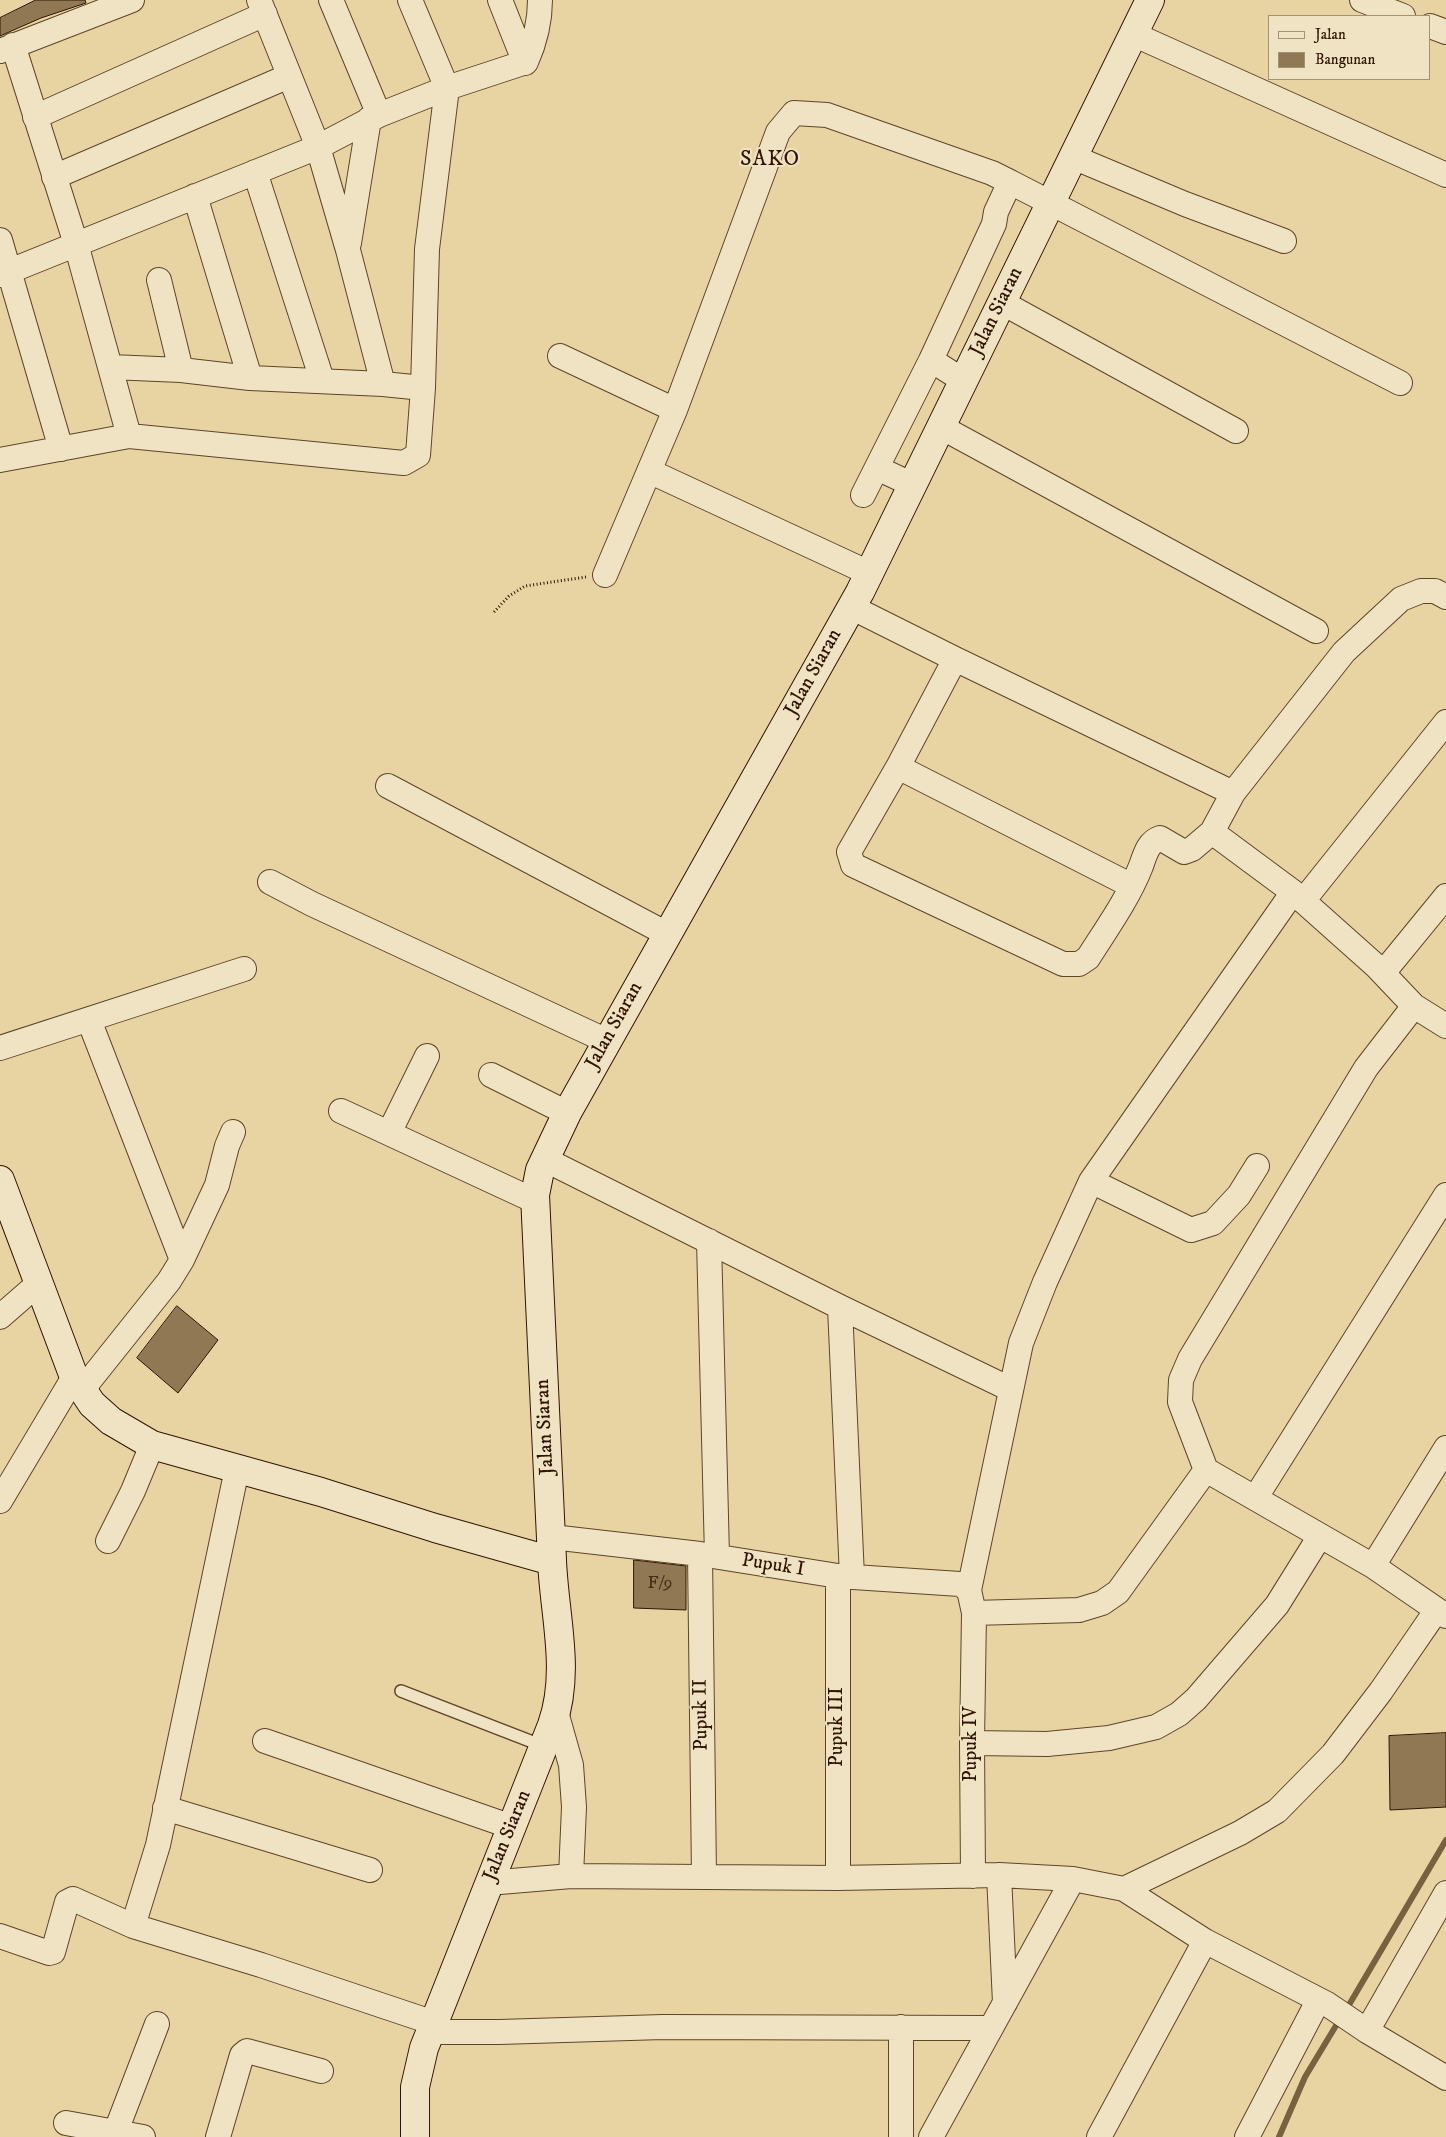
<!DOCTYPE html>
<style>
body{margin:0}
#map{position:relative;width:1446px;height:2137px;overflow:hidden;background:#e8d4a2;font-family:"IM FELL DW Pica",serif}
canvas{display:block}
.legend{position:absolute;left:1268px;top:15px;width:162px;height:65px;box-sizing:border-box;background:#f0e3c3;border:1px solid #a39075;margin:0;padding:6px 9px;list-style:none;font-size:15px;color:#301400}
.legend li{display:flex;align-items:center;gap:10px;height:25px}
.legend b{width:25px;border:1px solid #a39075}
</style>
<div id="map">
<canvas width="1446" height="2137"></canvas>
<ul class="legend">
<li><b style="height:6px;background:#f0e3c3"></b>Jalan</li>
<li><b style="height:14px;background:#907854"></b>Bangunan</li>
</ul>
</div>
<script>
const g = document.querySelector('canvas').getContext('2d');
g.lineJoin = 'round';
function stroke(path, color, width, dash) {
  g.strokeStyle = color;
  g.lineWidth = width;
  g.lineCap = dash ? 'butt' : 'round';
  g.setLineDash(dash || []);
  g.stroke(path);
}
function fill(path, color) {
  g.fillStyle = color;
  g.fill(path, 'evenodd');
}
function drawText(font, color, halo, rows, align = 'center') {
  g.font = font + ' "IM FELL DW Pica",serif';
  g.lineWidth = 4;
  g.setLineDash([]);
  g.textBaseline = 'middle';
  g.strokeStyle = halo;
  g.fillStyle = color;
  for (const [text, x, y, turn = 0] of rows) {
    g.save();
    g.translate(x, y);
    g.rotate((+turn || 0) * Math.PI / 180);
    g.textAlign = isNaN(turn) ? turn : align;
    if (halo) g.strokeText(text, 0, 0);
    g.fillText(text, 0, 0);
    g.restore();
  }
}
const stream = new Path2D(`
 M1346 2010 1446 1840
 M1279 2137 1305 2077 1340 2019`);
const building = new Path2D(`
 M36 0H85L86 3 41 18 0 36V18Z
 M177 1306 218 1340 178 1393 137 1358Z
 M634 1560 686 1566V1610L634 1608Z
 M1446 1733V1807L1390 1810 1389 1736Z`);
const path = new Path2D(`
 M494 612 509 596 525 586 586 577`);
const lane = new Path2D(`
 M401 1691 543 1746`);
const street = new Path2D(`
 M331 0 379 115
 M500 0 525 63
 M1362 0 1403 16
 M1430 26 1446 32
 M1133 34 1446 175
 M13 45 76 244 129 436
 M0 51 132 0
 M35 117 265 14
 M1073 157 1185 204 1284 241
 M255 172 322 380
 M54 177 289 76
 M1010 182 1400 383
 M195 196 250 378
 M0 240 61 449
 M349 243 369 119
 M0 275 318 147 379 115 447 88 526 62C535 42 540 22 540 0
 M159 280 181 370
 M1001 302 1236 431
 M560 356 675 410
 M111 367 181 370 250 378 383 384 348 250 318 147 259 0
 M383 384 423 388
 M941 427 1316 631
 M0 460 129 436 404 463 418 455 423 388 427 249 447 88 410 0
 M877 468 913 485
 M649 471 869 573
 M863 495 931 360
 M605 575 675 410 778 132 794 113 827 115 992 173 1010 182 996 212 994 224 931 360 964 381
 M1446 597 1435 591H1421L1401 599 1344 652 1233 793 1212 832 1293 892 1376 966 1414 1006 1446 1026
 M851 607 955 659 1233 793
 M955 659 898 767 849 852 853 865 1063 964H1079L1088 958C1107 928 1128 899 1141 866 1145 855 1148 842 1160 838L1184 852 1192 849 1212 832
 M898 767 1132 886
 M388 786 667 934
 M270 882 312 904 607 1041
 M1303 901 1446 722
 M1383 973 1446 896
 M1414 1006 1366 1068 1190 1359 1181 1380 1180 1402 1206 1470 1373 1566 1446 1616
 M0 1048 244 969
 M491 1075 567 1113
 M341 1111 535 1201
 M389 1133 427 1056
 M544 1159 840 1307 1010 1389
 M1091 1181 1191 1230 1213 1223 1239 1195 1257 1166
 M709 1241 717 1556
 M182 1260 217 1185 227 1146 233 1132
 M840 1307 852 1577
 M0 1317 39 1283
 M82 1390 169 1281 182 1260 89 1020
 M237 1469 158 1845 133 1926 261 1965 434 2023
 M1256 1497 1446 1195
 M0 1501 74 1377
 M552 1537 700 1554 838 1576 960 1584 969 1590 974 1613 972 1743 973 1876
 M108 1541 133 1491 152 1445
 M700 1554 704 1876
 M1373 1566 1446 1448
 M969 1590 1021 1343 1045 1282 1091 1181 1293 892
 M974 1613 1079 1610 1102 1603 1118 1592 1206 1470
 M556 1712 571 1765 574 1807 571 1876
 M265 1741 512 1827
 M972 1743 1047 1744 1109 1738 1156 1727 1179 1714 1196 1699 1277 1605 1320 1536
 M165 1808 370 1870
 M999 1875 1005 2003
 M838 1878V1576
 M488 1883 571 1876 838 1878 999 1875 1073 1879 1124 1889 1240 1833 1277 1811 1333 1754 1381 1691 1436 1611
 M1124 1889 1205 1941 1327 2004 1367 2031 1446 2078
 M0 1936 49 1953 53 1952 67 1902 73 1899 133 1926
 M1367 2031 1446 1893
 M430 2032H499L663 2027 991 2028
 M66 2123 143 2137
 M116 2131 157 2024
 M218 2137 242 2055 247 2051 321 2071
 M901 2137V2027
 M931 2137 1073 1879
 M1099 2137 1205 1941
 M1247 2137 1318 2001`);
const secondary = new Path2D(`
 M0 1180 74 1377 92 1404 111 1421 152 1445 321 1492 435 1528 552 1561
 M415 2137V2087L424 2048 552 1725C571 1671 554 1615 552 1560 547 1438 540 1317 535 1195L540 1170 567 1113 860 592 1150 0`);
const numberNames = [
 ["F/9",660,1584]
];
const streetNames = [
 ["Jalan Siaran",997,312,-64],
 ["Jalan Siaran",814,673,-61],
 ["Jalan Siaran",615,1026,-61],
 ["Jalan Siaran",546,1427,-93],
 ["Pupuk I",773,1566,9],
 ["Pupuk II",702,1715,-91],
 ["Pupuk III",838,1727,-90],
 ["Pupuk IV",972,1744,-90],
 ["Jalan Siaran",508,1836,-68]
];
const quarterNames = [
 ["SAKO",770,160]
];
stroke(stream, '#796040', 6);
fill(building, '#907854');
stroke(building, '#301400', 1);
stroke(lane, '#5e4428', 14);
stroke(street, '#5e4428', 26);
stroke(secondary, '#301400', 30);
stroke(path, '#301400', 3, [1, 2.5]);
stroke(lane, '#f0e3c3', 11);
stroke(street, '#f0e3c3', 24);
stroke(secondary, '#f0e3c3', 28);
drawText('18px', '#482d15', null, numberNames);
drawText('20px', '#301400', '#f0e3c3', streetNames);
g.letterSpacing = '1px';
drawText('22px', '#301400', '#f0e3c3', quarterNames);
g.letterSpacing = '0px';
</script>
